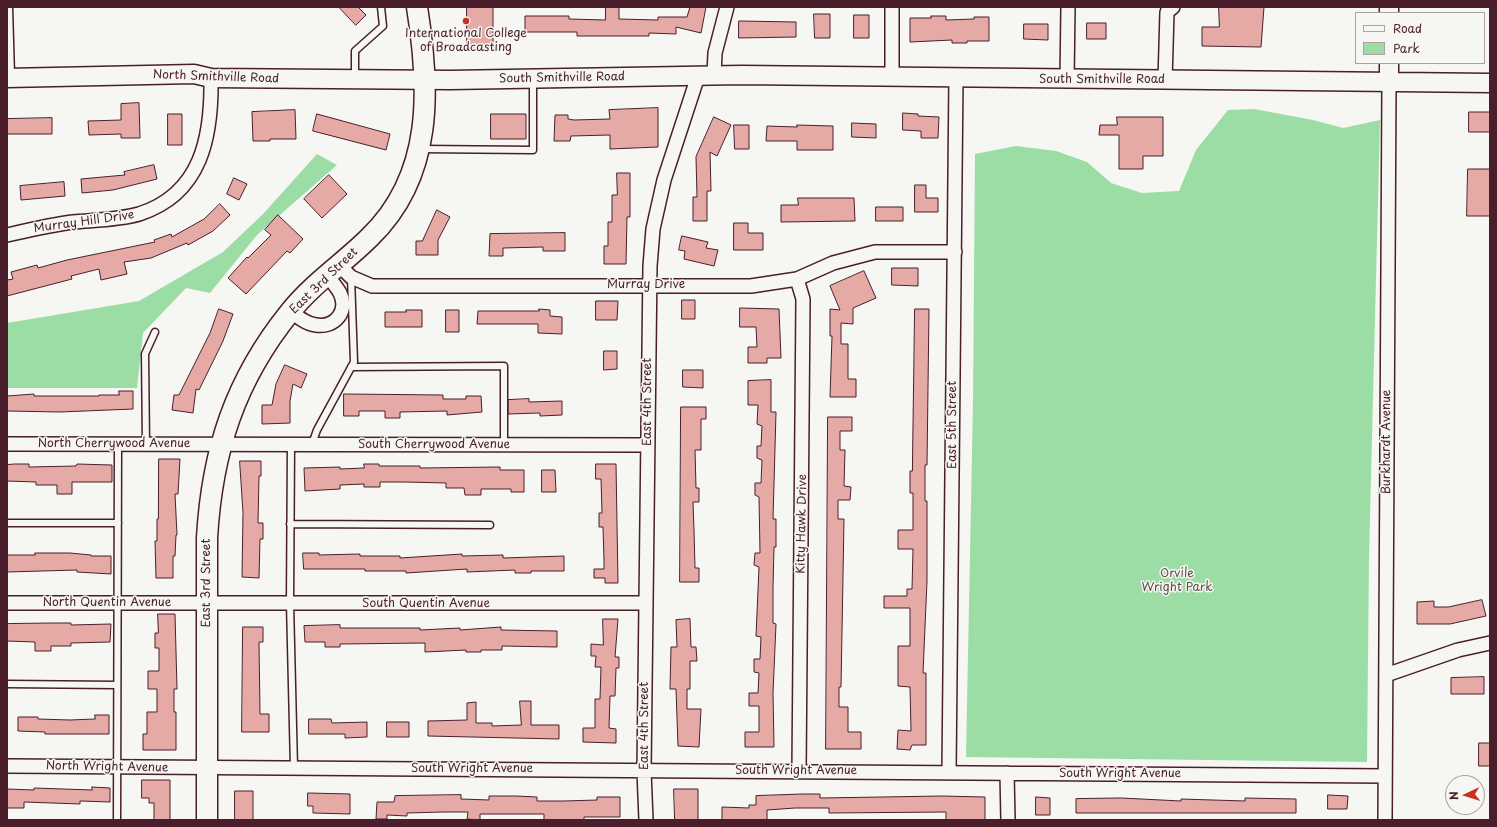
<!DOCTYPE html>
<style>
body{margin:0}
#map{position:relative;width:1497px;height:827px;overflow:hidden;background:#f6f6f2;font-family:"Playpen Sans",sans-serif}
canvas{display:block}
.frame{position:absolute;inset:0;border:8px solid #4a1f2b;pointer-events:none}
.legend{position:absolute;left:1355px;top:12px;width:130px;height:52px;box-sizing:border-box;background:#f6f6f2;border:1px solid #b1a0a2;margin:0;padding:5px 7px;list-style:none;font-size:12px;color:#4a1f2b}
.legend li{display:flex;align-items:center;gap:8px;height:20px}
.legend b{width:20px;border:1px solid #b1a0a2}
.north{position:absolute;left:1445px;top:775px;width:40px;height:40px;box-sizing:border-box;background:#f6f6f2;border:1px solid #b1a0a2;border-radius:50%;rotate:266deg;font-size:11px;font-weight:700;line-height:16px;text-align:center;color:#4a1f2b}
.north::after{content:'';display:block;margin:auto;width:14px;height:18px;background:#c8321e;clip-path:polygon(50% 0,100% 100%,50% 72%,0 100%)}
</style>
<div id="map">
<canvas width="1497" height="827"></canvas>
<div class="frame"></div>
<ul class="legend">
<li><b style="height:5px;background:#f6f6f2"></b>Road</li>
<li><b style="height:11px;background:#9cdda6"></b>Park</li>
</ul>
<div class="north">N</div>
</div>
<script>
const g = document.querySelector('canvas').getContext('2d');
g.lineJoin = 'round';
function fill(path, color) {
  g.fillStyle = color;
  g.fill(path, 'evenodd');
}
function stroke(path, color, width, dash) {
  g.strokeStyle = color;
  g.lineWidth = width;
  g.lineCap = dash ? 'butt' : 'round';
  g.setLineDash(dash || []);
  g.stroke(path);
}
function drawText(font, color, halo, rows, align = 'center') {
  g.font = font + ' "Playpen Sans",sans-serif';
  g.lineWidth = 3;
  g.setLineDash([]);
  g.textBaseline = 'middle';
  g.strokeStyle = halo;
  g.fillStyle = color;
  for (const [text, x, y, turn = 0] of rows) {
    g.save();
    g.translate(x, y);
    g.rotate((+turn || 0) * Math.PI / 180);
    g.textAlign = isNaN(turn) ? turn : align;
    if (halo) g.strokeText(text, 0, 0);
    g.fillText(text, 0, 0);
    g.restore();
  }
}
const green = new Path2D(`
 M1254 109 1313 120 1343 128 1380 120 1369 556 1367 762 966 757 973 401 975 154 1016 146 1056 151 1087 162 1111 183 1142 193 1179 191 1196 150 1228 110Z
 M317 154 337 165 257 235 210 293 186 288 143 333 137 388H7V323L139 301 223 252 263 214Z`);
const building = new Path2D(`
 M339 7H358L366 15 356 25Z
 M467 7H493V50H467Z
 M606 7H619V19L658 20V17H687L690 7H706L701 33 676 27V34L649 33V36H577V32H525V16H569V19L605 20Z
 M1219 7H1264L1261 47 1202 46V27H1219Z
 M814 14H830V38H815Z
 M854 15H869V38H854Z
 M931 16H946V20L974 19V17H989V41H967V43H952V40L910 42V18H931Z
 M739 21 796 22V37L739 38Z
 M1087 23H1106V39H1087Z
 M1024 24H1048V40L1024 39Z
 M139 103 140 138H121V134L89 135 88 121 121 120V104Z
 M658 108V147L610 149V135L571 136 570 141H554L555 115H568V119L574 120 610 119 609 110Z
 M295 110 296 139H270V141H253L252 112Z
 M1469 112H1490V132H1469Z
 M903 113 918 114V116L939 117 938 138H921V131L903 130Z
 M168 114H182V145H168Z
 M317 114 390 134 386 150 313 131Z
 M491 114H526V139H491Z
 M714 117 731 125 717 156 710 152 711 191H707V221H693V197H697L696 157Z
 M1117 117H1163V156H1143V169H1119V135H1099L1100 125H1117Z
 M52 118V134H7V119Z
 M852 123 876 124V138L852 137Z
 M734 125H749V149H735Z
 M797 125 833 126V150H797V141H766L767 126 797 127Z
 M154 165 157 179 113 190 82 193 81 179 125 175 124 172Z
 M1468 169H1490V216H1467Z
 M617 173H630V217H627L626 264H604V246H608V222H612V195H617Z
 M329 175 347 194 322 218 304 199Z
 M234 178 247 184 239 200 227 194Z
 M64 182 65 196 21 200 20 186Z
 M915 185H926V198H938V212H915Z
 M798 198H854L855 221 781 222V205H798Z
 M220 204 230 215 213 231 188 245 187 243 151 258 124 262 127 274 101 280 99 269 71 276 72 279 7 296V280L13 279 11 272 37 265 38 268 67 260 155 242 154 240 171 234 172 237 204 219Z
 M876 207H903V221H876Z
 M437 210 450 217 438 240V255H416V241H422Z
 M278 215 303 239 290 253 287 251 246 294 228 278 247 257 248 258 271 235 265 230Z
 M734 223H748V233H763V250H734Z
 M565 233V251H543V247L503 248V256H489L490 234Z
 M682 236 708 242 706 248 718 250 714 266 684 259 685 251 679 250Z
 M892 268H918V286L892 285Z
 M864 271 876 298 853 308V324L841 323V344H848V379H856V397H830L832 336H830V309L840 310 830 286Z
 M682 300H695V319H682Z
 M596 301H618L617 320H596Z
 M740 308 779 309 781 358H767V363H748V347H757L756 327H740Z
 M219 309 233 314 223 341 199 390 196 389 193 413 172 410 174 395H179L210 333Z
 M539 309 550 310V316L562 317V334L538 333V324H477L478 311H539Z
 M915 309H929L927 465H925V501H927V581L923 673H926V745H912L910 750 897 749 898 730 911 731 910 687 898 686V646H910V608H884V596H907V589H912L913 549H898V530H913V493H910V471H912Z
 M406 310H422V327H385V312H406Z
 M446 310H459V332H446Z
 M604 351H617V369L604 370Z
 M285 365 307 374 301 388 293 384 290 401V423L262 424V405H272L276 384Z
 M683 370H703V388L683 387Z
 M771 380V412H776L773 519H776V547H774L773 588V623L776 624 773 693 774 747H745V732H759V706H749V693H758L759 673 754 672V659H760L761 637 756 636 759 567 754 565 755 553H760L759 497 755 495V483H761L762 460 757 458V446H761L762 426 757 424 758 405H748V381Z
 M119 391H133V409L60 412 7 411V396L34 394V396H99V395H119Z
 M344 394 443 395V399H466V396H481L482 412 447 415V411L400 412V418H385V411H359V416H344Z
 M529 399V402L562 401V415L540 416V413L508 414V400Z
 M681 407H706V419H701V450H695L696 488H699V502H693L694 530 695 568H699V582H680Z
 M828 417H852V431H840V450H845L844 486 851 487 850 500H838V519H844L841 687H839V707H848V732H861V749H826Z
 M159 459H180L178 494H175L177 535H176L175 556H173V578H156L155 541H157V519H158Z
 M240 461H261V476H259L258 523H263V539H260L259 578 242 577 243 513Z
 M15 464H29V467L76 466 77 464 112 465V482H72V494H57V485H36V482L7 481V465Z
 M364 464H379V466H420V468L500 467V470H524V492H511V489H481V495H465L464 488H446V483L405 482H380V487H364V484L340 485V489L305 491 304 468 340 467V469L364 468Z
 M596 464H616L618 583H605V578H594V569H604V560L603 527H599V513H602L601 479H596Z
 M542 470H555L556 492H542Z
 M35 553H70L91 555V556H111V574L77 572V570L7 572V555H35Z
 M303 553H319V555L360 554V556H400V558L462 554V556L503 555V558L564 556V571H531V573H515V570L467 572V569L406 573V571H365V569H304Z
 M1482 600 1486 616 1450 624H1417V602L1434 601V607H1448Z
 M158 614H175L177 689H174V712H176V750H143V734H147V712H157V689H148V671H159V648H155V633H158Z
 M603 619H618L615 657H619V668H616L615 696H610L609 728 616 729V743L583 742V728H595V699H600L601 667H595L596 656H591V644L603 645Z
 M690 619 691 647H696L697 661H690V689H687V709H701L699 747 678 746 676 689H670L671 647H677L676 620Z
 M51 623H71V625L111 624 110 642 71 643V646H51V651H35V642L7 641V624Z
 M340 625V628H420V630L460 628V630L501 627V630L557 631V647L502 646V650H481V652H466V650L425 652V643L340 644V647H325V642H305L304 626Z
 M243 627H263V642H259L260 714H269V732H242Z
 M1484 677V694H1451V678Z
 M520 701H531V725H559V739L428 736V721L467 720V703L476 702V723H492V726L521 725Z
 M95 715H109V734H45V732L18 731V717H38V719L70 720 95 719Z
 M309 719H331L332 723 367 722V737L345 738V734H309Z
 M387 722H409V737H387Z
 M1479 743H1490V766H1479Z
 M142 780H170V820H154V803H149V798H142Z
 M92 787 110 788V802L80 801V804L24 802V808H7V789L34 790V788L92 790Z
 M674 789H698V820H675Z
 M235 791H253V820H235Z
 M308 793 350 794V814L313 813V806H308Z
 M803 794H820V798L942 796 985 797V820H946V812L829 813V808H795L767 810V820H722V807L749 808V805H756V796Z
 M461 795V799L489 800V796H516L537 797V801H564L597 800V797H620V817H584V820H544V814H480V820L467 819 468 812H443L407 813V816L387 815V819H376L377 802H394L395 796Z
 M1328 795 1348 796 1347 809H1328Z
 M1036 797 1050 798V815H1036Z
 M1121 798 1181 801V799L1245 801V798L1296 799V813H1076V799Z`);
const lane = new Path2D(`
 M9 7 11 76
 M355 77V51L383 26 381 7
 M420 149 533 150V80
 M351 367 504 366V445
 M291 444 290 603 294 768
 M312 444 317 430 354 362 351 277
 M146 445 145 354 155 332
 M7 523H118
 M290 524 490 525
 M7 684 117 685
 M117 820 118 445`);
const street = new Path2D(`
 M714 75 715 53 727 7
 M892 77V7
 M1067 80 1068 7
 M1165 81 1167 12 1173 7
 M7 235C29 230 50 225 73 222 94 220 118 220 139 214 202 194 212 136 211 78
 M339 265 351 277 372 286H751L797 279 833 263 875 252H955
 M797 279 803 299 799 771
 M291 311C298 317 306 324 316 325 335 328 349 311 340 293 337 287 331 281 327 275
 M7 444 648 445
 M7 603H646
 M1386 675 1458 650 1490 643
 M7 766 1385 776
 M949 772 956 77
 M1007 773 1008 820
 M646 820 644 771 650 266 653 229 664 180 698 76
 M1385 820 1389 83`);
const secondary = new Path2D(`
 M1389 7V13
 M1389 63V83
 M7 78 194 74 211 78 450 80 741 75 1490 83`);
const primary = new Path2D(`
 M207 820V538C212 451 235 380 290 312 313 283 344 263 370 237 434 175 430 88 417 7`);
const markers = [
 [466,21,4,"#c8321e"]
];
const poiNames = [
 ["International College",466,34],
 ["of Broadcasting",466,48]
];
const streetNames = [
 ["North Smithville Road",216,77,2],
 ["South Smithville Road",562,78,-1],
 ["South Smithville Road",1102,80],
 ["Murray Hill Drive",84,222,-8],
 ["East 3rd Street",324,281,-44],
 ["Murray Drive",646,285],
 ["East 4th Street",648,402,-90],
 ["East 5th Street",953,425,-90],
 ["Burkhardt Avenue",1387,442,-90],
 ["North Cherrywood Avenue",114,444],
 ["South Cherrywood Avenue",434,445],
 ["Kitty Hawk Drive",802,524,-89],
 ["East 3rd Street",207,583,-90],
 ["North Quentin Avenue",107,603],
 ["South Quentin Avenue",426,604],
 ["East 4th Street",645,726,-90],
 ["North Wright Avenue",107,767,1],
 ["South Wright Avenue",472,769],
 ["South Wright Avenue",796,771],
 ["South Wright Avenue",1120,774]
];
const parkNames = [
 ["Orvile",1177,574],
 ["Wright Park",1177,588]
];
fill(green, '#9cdda6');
fill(building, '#e5aaa6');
stroke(building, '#4a1f2b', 1);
stroke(lane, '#4a1f2b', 9);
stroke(street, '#4a1f2b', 16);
stroke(secondary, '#4a1f2b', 21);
stroke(primary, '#4a1f2b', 23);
stroke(lane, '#f6f6f2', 6);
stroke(street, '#f6f6f2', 13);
stroke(secondary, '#f6f6f2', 18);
stroke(primary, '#f6f6f2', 20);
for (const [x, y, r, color] of markers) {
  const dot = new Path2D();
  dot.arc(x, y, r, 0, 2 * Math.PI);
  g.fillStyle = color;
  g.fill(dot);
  stroke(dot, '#f6f6f2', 1.5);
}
drawText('12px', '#4a1f2b', '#f6f6f2', poiNames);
drawText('12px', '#4a1f2b', '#f6f6f2', streetNames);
drawText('12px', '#5e4e4a', '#f6f6f2', parkNames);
</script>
